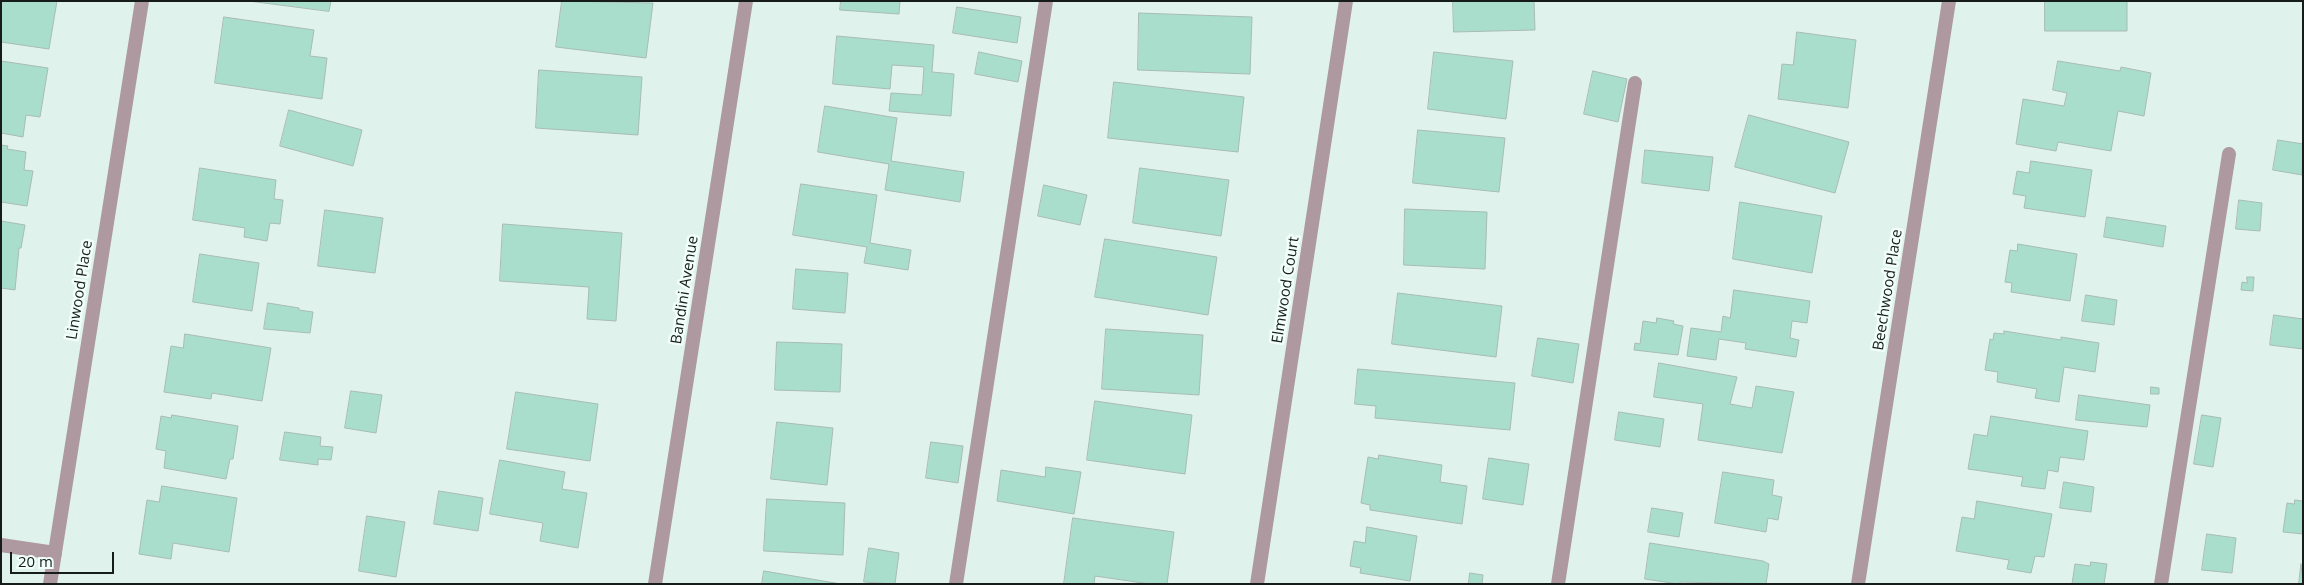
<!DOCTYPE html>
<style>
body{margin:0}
#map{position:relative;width:2304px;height:585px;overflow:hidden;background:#dff3ec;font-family:"Open Sans",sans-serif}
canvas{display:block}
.frame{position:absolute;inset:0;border:2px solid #151c1a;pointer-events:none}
.scale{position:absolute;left:10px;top:552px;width:104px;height:22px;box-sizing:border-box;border:2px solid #151c1a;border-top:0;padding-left:6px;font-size:15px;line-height:18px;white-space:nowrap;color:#151c1a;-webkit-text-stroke:4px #f2fefa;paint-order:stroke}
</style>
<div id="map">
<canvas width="2304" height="585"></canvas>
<div class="frame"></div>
<div class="scale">20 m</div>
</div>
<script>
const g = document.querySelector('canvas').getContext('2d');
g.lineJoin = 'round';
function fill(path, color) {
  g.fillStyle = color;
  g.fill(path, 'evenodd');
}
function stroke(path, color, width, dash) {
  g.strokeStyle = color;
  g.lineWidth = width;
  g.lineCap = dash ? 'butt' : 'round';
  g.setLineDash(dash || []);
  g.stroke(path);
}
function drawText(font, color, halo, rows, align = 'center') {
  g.font = font + ' "Open Sans",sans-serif';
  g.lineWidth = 5;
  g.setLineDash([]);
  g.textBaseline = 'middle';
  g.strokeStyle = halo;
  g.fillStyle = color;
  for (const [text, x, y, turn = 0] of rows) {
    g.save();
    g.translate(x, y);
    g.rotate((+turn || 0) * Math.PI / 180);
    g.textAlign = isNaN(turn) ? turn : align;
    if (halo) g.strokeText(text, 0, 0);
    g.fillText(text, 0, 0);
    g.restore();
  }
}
const building = new Path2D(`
 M1 1H57L49 49 1 42Z
 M249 1H331L329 11Z
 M562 1 653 3 646 58 556 47Z
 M841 1H900L899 14 840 10Z
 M1453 1H1534L1535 30 1454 32Z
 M2045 1H2127V31H2045Z
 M957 7 1021 17 1017 43 953 33Z
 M1139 13 1252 17 1250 74 1138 70Z
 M224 17 314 30 310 56 327 58 322 99 215 83Z
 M1797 32 1856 40 1848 108 1778 99 1782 64 1793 65Z
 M837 36 934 45 932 72 954 74 951 116 889 111 891 93 922 95 924 67 892 65 890 89 833 84Z
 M979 52 1022 61 1018 82 975 74Z
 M1434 52 1513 61 1506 119 1428 109Z
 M1 61 48 68 40 117 26 115 23 137 1 133Z
 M2058 61 2120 71 2121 67 2151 73 2144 116 2118 111 2111 151 2058 142 2056 151 2016 144 2023 99 2064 106 2067 93 2053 90Z
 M539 70 642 77 638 135 536 128Z
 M1593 71 1627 79 1618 122 1584 114Z
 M1114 82 1244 97 1238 152 1108 138Z
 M825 106 897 118 891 161 964 172 960 202 885 190 889 164 818 152Z
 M289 110 362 130 353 166 280 146Z
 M1749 115 1849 142 1835 193 1735 167Z
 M1418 130 1505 138 1499 192 1413 183Z
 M2278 140 2303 144 2302 175 2273 170Z
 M1 145 8 146 7 149 26 152 24 170 33 171 27 206 1 202Z
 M1645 150 1713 157 1709 191 1642 183Z
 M2031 161 2092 170 2085 217 2024 208 2026 196 2013 194 2017 171 2029 173Z
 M200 168 276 180 274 199 283 200 280 224 270 223 267 241 244 237 245 228 193 220Z
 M1140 168 1229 180 1221 236 1133 223Z
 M801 184 877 195 870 243 911 250 908 270 864 263 867 247 793 235Z
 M1044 185 1087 195 1080 225 1038 216Z
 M2239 200 2262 203 2260 231 2236 229Z
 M1740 202 1822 216 1812 273 1733 259Z
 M1405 209 1487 212 1485 269 1404 265Z
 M325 210 383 218 375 273 318 266Z
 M2107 217 2166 226 2163 247 2104 237Z
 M1 221 25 225 21 248H19L15 290 1 288Z
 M503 224 622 233 616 321 587 319 589 287 500 281Z
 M1105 239 1217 257 1208 315 1095 297Z
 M2018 244 2077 254 2070 301 2011 292 2012 283 2005 282 2010 250 2017 251Z
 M200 254 259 263 252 311 193 302Z
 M796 269 848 273 845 313 793 309Z
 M2247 277H2254L2253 291 2241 290 2242 282 2247 283Z
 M1734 290 1810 301 1807 323 1792 321 1790 338 1799 340 1796 357 1745 349 1746 343 1719 339 1716 360 1687 356 1691 328 1721 332 1723 316 1730 318Z
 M1398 293 1502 306 1496 357 1392 344Z
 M2086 295 2117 300 2114 325 2082 321Z
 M268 303 299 308V310L313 312 310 333 264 329Z
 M2274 315 2303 319V349L2270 345Z
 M1657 318 1674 321 1673 324 1683 326 1678 355 1634 350 1635 343 1640 344 1643 321 1656 323Z
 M1106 329 1203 335 1199 395 1102 389Z
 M2004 331 2061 340V337L2099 343 2095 372 2064 367 2059 402 2035 398 2037 389 1997 382 1998 372 1985 370 1990 339 1993 340 1994 333 2004 334Z
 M185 334 271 348 262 401 212 393 211 399 164 392 171 346 183 348Z
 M1538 338 1579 344 1573 383 1532 376Z
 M777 342 842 344 840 392 775 390Z
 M1659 363 1737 377 1730 404 1752 408 1756 386 1794 392 1782 453 1698 440 1703 404 1654 397Z
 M1358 369 1515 383 1510 430 1375 418 1376 406 1355 404Z
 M2151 387 2159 388V394H2151Z
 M351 391 382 395 376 433 345 428Z
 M516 392 598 404 590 461 507 449Z
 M2079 395 2150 405 2147 427 2076 420Z
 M1095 401 1192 415 1185 474 1087 460Z
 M1619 412 1664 419 1660 447 1615 440Z
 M172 415 238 426 233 459H230L226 479 164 468 166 451 156 449 161 416 171 418Z
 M2202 415 2221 418 2213 467 2194 464Z
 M1991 416 2088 431 2084 460 2060 457 2058 472 2048 470 2045 489 2021 486 2023 477 1968 469 1974 434 1987 436Z
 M777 422 833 428 827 485 771 479Z
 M285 432 321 437 320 446 333 447 331 460 318 459V465L280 460Z
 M931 442 963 446 958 483 926 478Z
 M1379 455 1442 465 1440 482 1467 486 1462 524 1370 510V505L1361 503 1368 457 1378 459Z
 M1489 458 1529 464 1523 505 1483 499Z
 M500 460 565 472 562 489 587 493 578 548 540 541 543 523 490 514Z
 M1046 467 1081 472 1074 514 997 501 1001 470 1045 477Z
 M1723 472 1774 480 1772 495 1782 497 1778 520 1768 518 1766 532 1715 523Z
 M2064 482 2094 487 2091 512 2060 508Z
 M162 486 237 498 229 552 173 543 171 559 139 554 147 500 159 502Z
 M439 491 483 498 478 531 434 524Z
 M767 499 845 503 843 555 764 551Z
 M2295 500 2303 501V534L2283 532 2287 503 2294 504Z
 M1977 501 2052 514 2044 557 2035 556 2031 573 2007 569 2009 560 1956 551 1962 517 1974 519Z
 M1652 508 1683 513 1679 537 1648 532Z
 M367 516 405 522 396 577 359 571Z
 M1073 518 1174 532 1167 584H1150L1095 576 1094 584H1064Z
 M1367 527 1417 536 1410 581 1360 573 1361 568 1350 566 1354 541 1365 543Z
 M2207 534 2236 538 2232 573 2202 570Z
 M1650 543 1763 561 1769 564 1766 584 1681 582 1678 584 1645 579Z
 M869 548 899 553 895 584 864 582Z
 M2091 562 2107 564 2104 584H2072L2075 564 2090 566Z
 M2301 564 2303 584H2299Z
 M764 571 841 584H762Z
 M1470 573 1483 575 1482 584H1466H1468Z`);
const service = new Path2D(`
 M1 545 55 553
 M956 584 1046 1
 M1558 584 1635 83
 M2161 584 2229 154`);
const minor = new Path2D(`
 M50 584 142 1
 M1257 584 1346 1
 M1858 584 1949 1`);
const tertiary = new Path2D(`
 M655 584 746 1`);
const streetNames = [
 ["Linwood Place",80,290,-81],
 ["Bandini Avenue",685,290,-81],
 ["Elmwood Court",1286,290,-81],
 ["Beechwood Place",1888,290,-81]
];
fill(building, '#a9decd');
stroke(building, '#a8bbb4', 1);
stroke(service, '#af99a0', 14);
stroke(minor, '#af99a0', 14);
stroke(tertiary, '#af99a0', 14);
drawText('15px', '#151c1a', '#f2fefa', streetNames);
</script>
